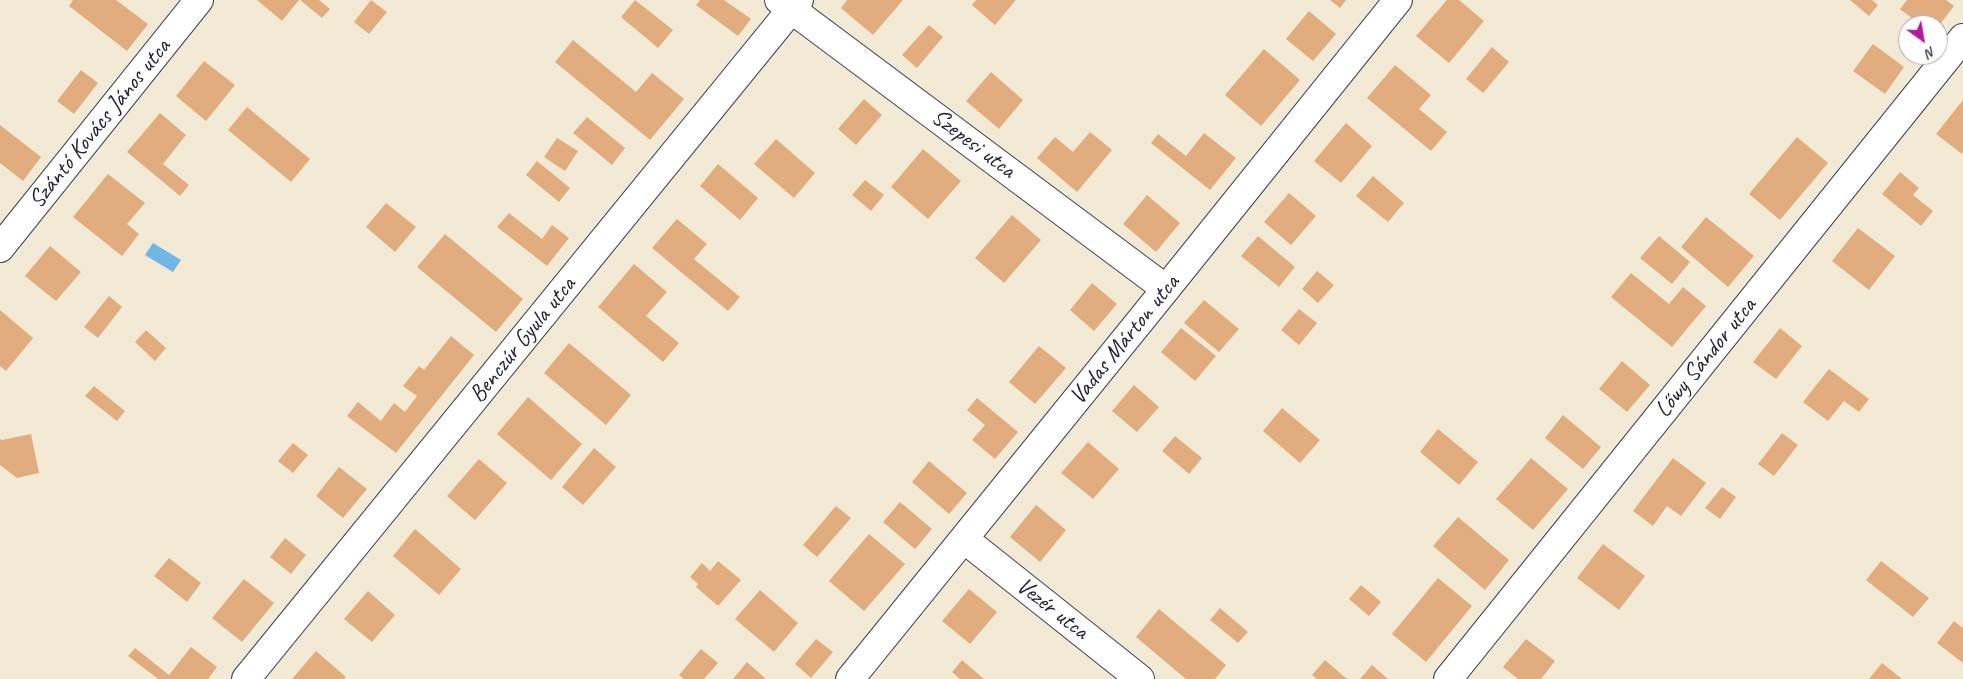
<!DOCTYPE html>
<meta charset="utf-8">
<style>
body{margin:0}
#map{position:relative;width:1963px;height:679px;overflow:hidden;background:#f3ead5;font-family:Caveat,sans-serif}
canvas{display:block}
.north{position:absolute;left:1898px;top:15px;width:50px;height:50px;box-sizing:border-box;background:#fff;border:1px solid #a7a7b1;border-radius:50%;rotate:148deg;font-size:14px;font-weight:700;line-height:20px;text-align:center;color:#22223b}
.north::after{content:'';display:block;margin:auto;width:18px;height:22px;background:#b5179e;clip-path:polygon(50% 0,100% 100%,50% 72%,0 100%)}
</style>
<div id="map">
<canvas width="1963" height="679"></canvas>
<div class="north">N</div>
</div>
<script>
const g = document.querySelector('canvas').getContext('2d');
g.lineJoin = 'round';
function fill(path, color) {
  g.fillStyle = color;
  g.fill(path, 'evenodd');
}
function stroke(path, color, width, dash) {
  g.strokeStyle = color;
  g.lineWidth = width;
  g.lineCap = dash ? 'butt' : 'round';
  g.setLineDash(dash || []);
  g.stroke(path);
}
function drawText(font, color, halo, rows, align = 'center') {
  g.font = font + ' Caveat,sans-serif';
  g.lineWidth = 4;
  g.setLineDash([]);
  g.textBaseline = 'middle';
  g.strokeStyle = halo;
  g.fillStyle = color;
  for (const [text, x, y, turn = 0] of rows) {
    g.save();
    g.translate(x, y);
    g.rotate((+turn || 0) * Math.PI / 180);
    g.textAlign = isNaN(turn) ? turn : align;
    if (halo) g.strokeText(text, 0, 0);
    g.fillText(text, 0, 0);
    g.restore();
  }
}
const water = new Path2D(`
 M153 243 181 260 173 272 145 255Z`);
const building = new Path2D(`
 M73 0H116L148 24 127 51 69 6Z
 M257 0H299L282 21Z
 M300 0H319L330 9 322 18Z
 M371 0 387 12 369 34 354 22Z
 M635 0 673 30 658 48 621 17Z
 M700 0H724L751 19 738 36 696 5Z
 M847 0H903L873 35 841 8Z
 M976 0H1016L995 25 972 5Z
 M1330 0H1346L1340 8Z
 M1447 0H1459L1484 21 1449 63 1416 36Z
 M1850 0H1872L1878 5 1869 16Z
 M1907 0H1946L1954 6 1938 27V25H1921L1900 9Z
 M1309 11 1336 34 1313 61 1286 39Z
 M929 25 943 37 917 68 902 55Z
 M573 40 636 92 652 73 684 99 650 140 555 62Z
 M1873 44 1904 67 1885 94 1853 71Z
 M1492 47 1509 62 1483 93 1466 79Z
 M1264 49 1300 80 1261 126 1225 95Z
 M204 61 235 85 206 121 176 96Z
 M1395 65 1431 95 1419 109 1447 132 1431 151 1367 98Z
 M81 70 98 83 74 114 57 101Z
 M991 72 1023 100 999 129 966 101Z
 M864 99 882 115 856 145 838 129Z
 M1963 100V152L1962 154 1936 134Z
 M247 107 310 159 291 182 228 130Z
 M160 113 186 135 163 164 189 185 180 196 127 152Z
 M587 117 625 148 612 165 573 133Z
 M1346 123 1372 146 1341 183 1314 161Z
 M0 125 41 157 23 181 0 163Z
 M1090 132 1112 150 1077 192 1037 158 1055 137 1073 152Z
 M1204 133 1236 158 1210 190 1151 143 1158 134 1186 156Z
 M1797 137 1828 163 1780 220 1749 194Z
 M557 138 578 151 565 171 544 157Z
 M776 139 815 173 794 198 754 164Z
 M923 149 961 181 928 219 891 187Z
 M537 161 570 188 559 202 526 175Z
 M718 164 758 198 740 220 700 186Z
 M1900 172 1919 188 1913 195 1933 211 1921 226 1882 194Z
 M108 174 145 203 127 224 139 234 122 256 73 217Z
 M1373 176 1404 203 1388 222 1356 196Z
 M865 180 884 195 871 211 852 195Z
 M1289 193 1316 216 1291 245 1264 222Z
 M1147 195 1180 223 1156 252 1123 224Z
 M386 203 416 227 395 252 366 227Z
 M509 213 542 239 552 225 569 238 547 266 497 227Z
 M1012 215 1041 240 1004 283 975 258Z
 M1706 217 1754 256 1728 287 1681 247Z
 M677 219 707 244 694 259 740 297 728 311 652 248Z
 M1858 228 1895 256 1869 290 1832 261Z
 M445 234 523 299 496 332 417 267Z
 M1258 236 1295 267 1279 287 1241 256Z
 M1659 236 1690 262 1672 284 1640 258Z
 M50 246 81 272 56 301 25 276Z
 M634 264 667 292 646 316 679 343 663 362 598 307Z
 M1317 271 1334 285 1318 303 1302 289Z
 M1631 273 1669 304 1683 287 1706 306 1672 347 1611 297Z
 M1092 283 1117 304 1094 331 1070 310Z
 M109 296 122 307 98 338 84 327Z
 M1204 300 1239 329 1219 352 1184 323Z
 M1299 309 1317 323 1299 345 1281 330Z
 M0 310 33 338 6 371 0 366Z
 M1181 328 1216 356 1195 381 1161 352Z
 M1780 328 1802 346 1776 379 1753 362Z
 M146 330 166 348 155 361 135 342Z
 M451 336 474 355 396 453 347 416 358 402 381 421 394 403 405 412 417 396 403 386 419 366 424 370Z
 M569 343 631 395 606 425 544 373Z
 M1039 346 1066 368 1035 404 1009 382Z
 M1622 361 1650 385 1627 412 1599 389Z
 M1829 369 1869 399 1859 412 1844 401 1828 421 1803 402Z
 M1134 385 1159 407 1137 432 1112 411Z
 M94 386 125 411 117 421 85 396Z
 M528 397 582 444 551 480 497 434Z
 M977 398 1018 432 995 459 972 440 985 425 967 410Z
 M1282 408 1320 440 1300 463 1263 431Z
 M1563 415 1601 447 1583 469 1545 438Z
 M1438 429 1478 462 1459 485 1420 452Z
 M1782 433 1798 445 1774 476 1758 464Z
 M31 434 39 473 17 478 0 465V439L2 440Z
 M1175 436 1202 458 1189 474 1162 451Z
 M1088 442 1119 469 1093 499 1061 473Z
 M293 443 308 455 293 473 278 461Z
 M594 448 616 467 583 505 562 487Z
 M1531 458 1568 489 1533 530 1496 499Z
 M1673 458 1706 483 1681 516 1667 506 1653 526 1633 511Z
 M479 459 507 483 475 520 447 496Z
 M929 461 967 493 949 514 912 482Z
 M339 467 367 489 343 518 316 496Z
 M1722 487 1736 497 1720 519 1705 508Z
 M900 502 932 529 915 549 883 522Z
 M1036 505 1066 530 1040 562 1010 537Z
 M836 506 851 518 817 557 803 545Z
 M1458 517 1509 560 1485 590 1433 546Z
 M415 529 461 569 439 595 393 556Z
 M869 534 905 564 864 611 829 581Z
 M285 538 306 555 291 574 270 557Z
 M1603 544 1645 576 1619 610 1577 578Z
 M169 558 201 583 187 602 154 576Z
 M718 561 741 580 718 606 696 587 698 584 690 577 702 563 710 571Z
 M1881 561 1929 598 1913 617 1866 580Z
 M1438 578 1472 606 1426 662 1392 634Z
 M244 579 274 603 242 642 212 618Z
 M1361 585 1381 602 1369 616 1349 599Z
 M969 589 997 612 970 644 942 621Z
 M760 590 798 623 774 652 735 619Z
 M368 591 395 615 372 642 344 619Z
 M1220 608 1248 632 1238 643 1210 620Z
 M1159 609 1226 665 1215 679H1186L1136 637Z
 M1954 621 1963 628V663L1937 643Z
 M816 639 833 652 811 678 795 664Z
 M1526 639 1555 661 1541 679H1518L1503 667Z
 M191 647 217 667 208 679H158L128 656 135 648 169 675Z
 M701 649 718 663 704 679H684L679 675Z
 M316 651 346 677 344 679H292Z
 M962 660 984 679H960L952 672Z
 M1325 660 1347 679H1317L1312 675Z
 M747 662 766 679H733Z
 M1882 663 1902 679H1869Z
 M1372 665 1388 679H1360Z`);
const minor = new Path2D(`
 M779 0 1166 289
 M0 248 199 0
 M964 539 1140 679
 M246 679 799 0
 M850 679 1166 289 1398 0
 M1448 679 1963 38`);
const streetNames = [
 ["Szántó Kovács János utca",100,124,-51],
 ["Szepesi utca",973,144,37],
 ["Benczúr Gyula utca",523,340,-51],
 ["Vadas Márton utca",1125,340,-51],
 ["Lőwy Sándor utca",1706,358,-51],
 ["Vezér utca",1052,609,38]
];
fill(water, '#6fb7e7');
fill(building, '#e2ad7e');
stroke(minor, '#414052', 30);
stroke(minor, '#fff', 28);
drawText('24px', '#22223b', '#fff', streetNames);
</script>
